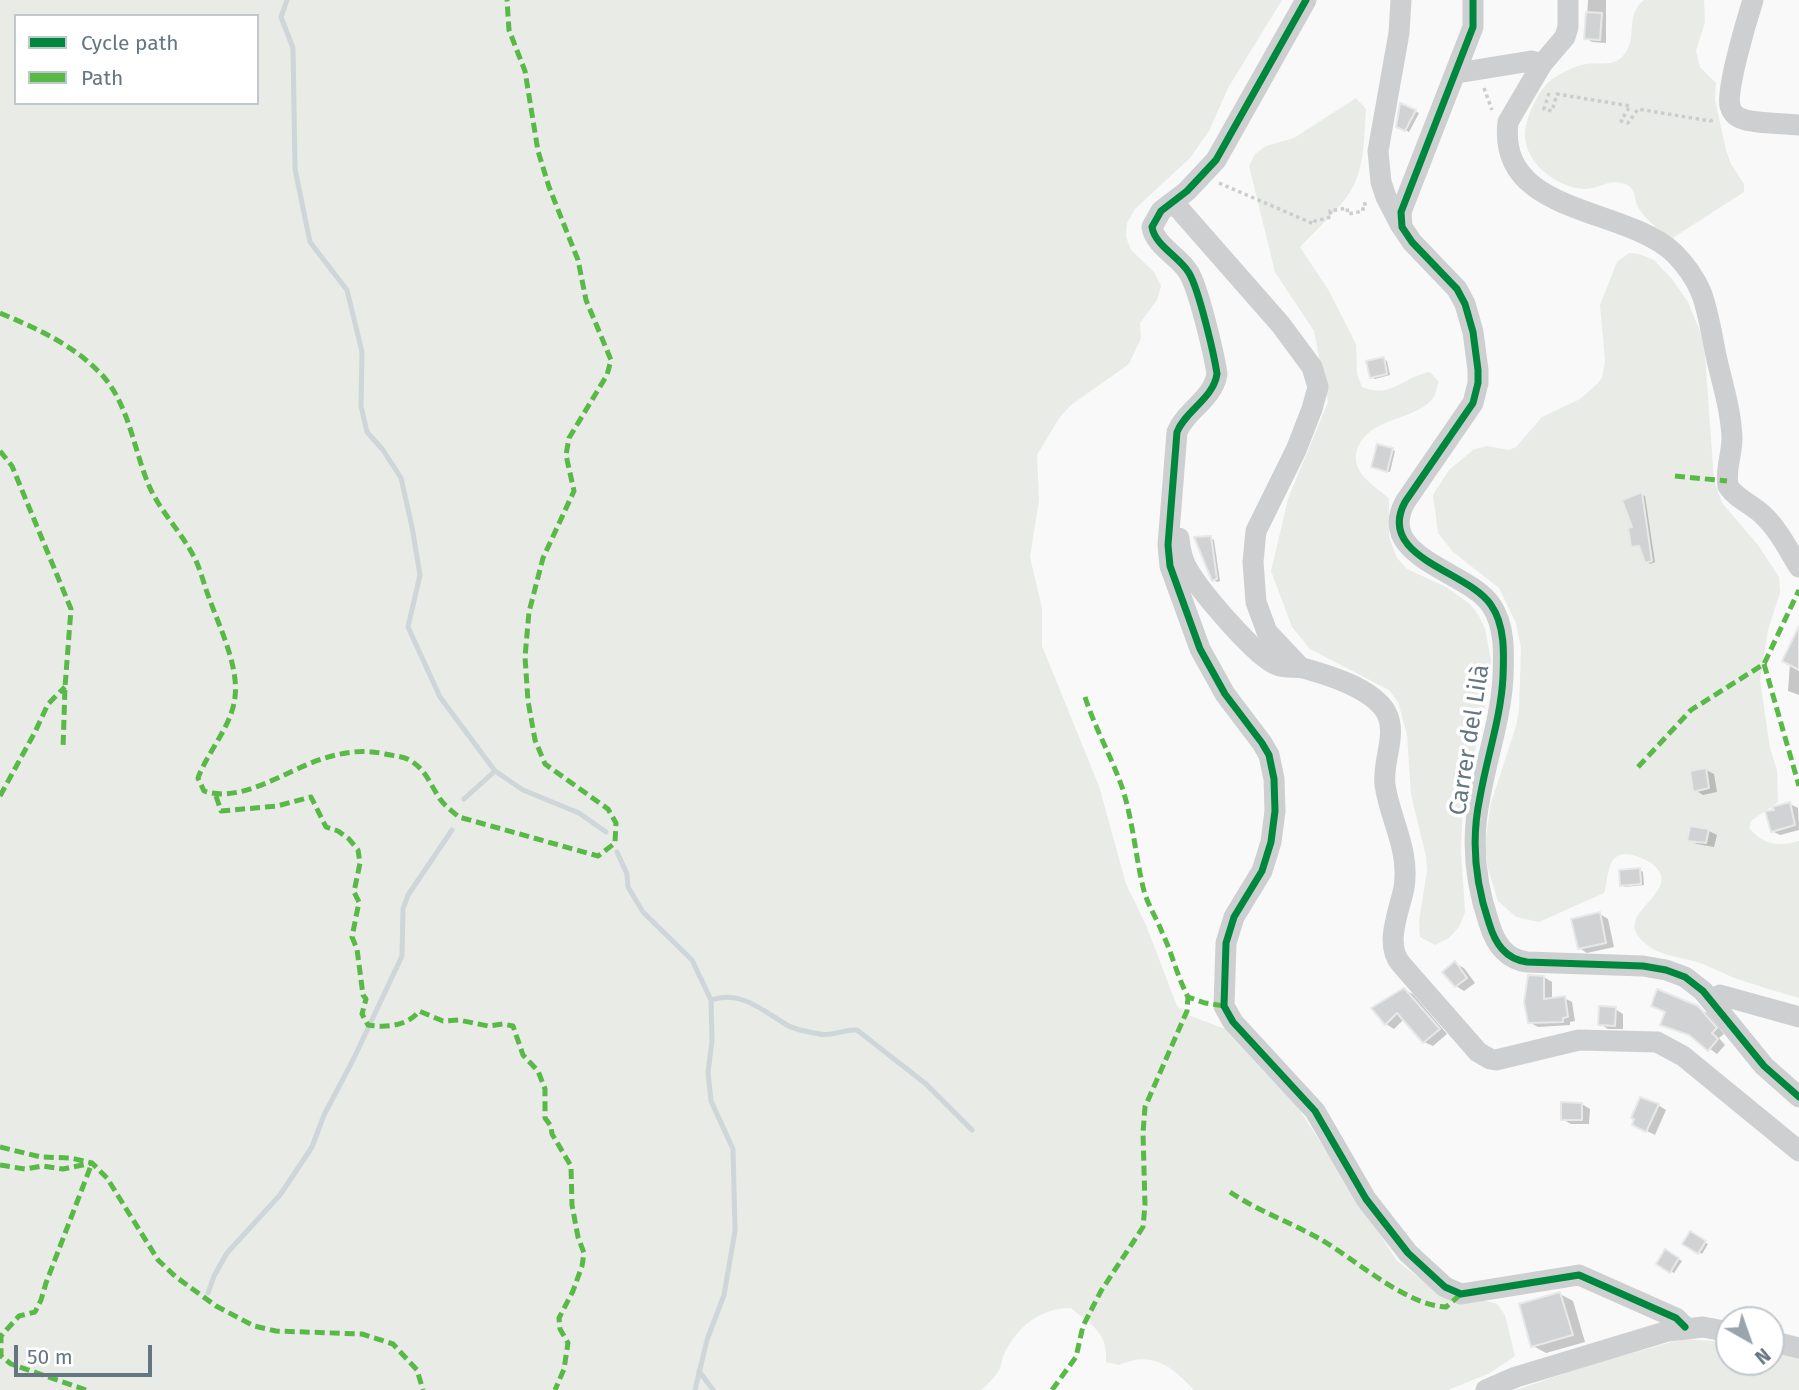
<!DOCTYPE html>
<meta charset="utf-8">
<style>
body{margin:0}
#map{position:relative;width:1799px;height:1390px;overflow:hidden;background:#f9f9f9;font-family:"Fira Sans",sans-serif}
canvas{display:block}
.legend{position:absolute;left:14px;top:14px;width:245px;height:91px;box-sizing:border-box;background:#fff;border:2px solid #c1c8cd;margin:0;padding:9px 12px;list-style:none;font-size:21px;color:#657683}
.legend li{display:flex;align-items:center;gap:14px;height:35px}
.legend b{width:35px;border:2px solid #c1c8cd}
.north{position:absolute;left:1715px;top:1306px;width:70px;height:70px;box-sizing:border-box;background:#fff;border:2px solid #c1c8cd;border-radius:50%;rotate:140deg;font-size:19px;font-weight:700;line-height:28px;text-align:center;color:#657683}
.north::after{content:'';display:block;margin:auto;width:24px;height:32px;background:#99a4ac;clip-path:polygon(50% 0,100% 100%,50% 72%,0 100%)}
.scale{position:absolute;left:14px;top:1345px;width:138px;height:32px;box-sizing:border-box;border:4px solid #657683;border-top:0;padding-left:9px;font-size:21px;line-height:24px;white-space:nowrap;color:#657683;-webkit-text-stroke:5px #fff;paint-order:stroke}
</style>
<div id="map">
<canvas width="1799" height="1390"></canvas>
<ul class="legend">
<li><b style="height:9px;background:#00873e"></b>Cycle path</li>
<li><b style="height:9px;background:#58b947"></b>Path</li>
</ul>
<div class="north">N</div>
<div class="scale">50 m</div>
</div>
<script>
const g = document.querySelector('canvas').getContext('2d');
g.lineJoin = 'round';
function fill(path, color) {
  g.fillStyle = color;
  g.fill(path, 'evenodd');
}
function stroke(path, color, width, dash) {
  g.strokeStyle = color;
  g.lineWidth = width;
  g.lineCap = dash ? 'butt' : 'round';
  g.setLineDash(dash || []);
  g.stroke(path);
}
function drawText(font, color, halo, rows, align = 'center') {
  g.font = font + ' "Fira Sans",sans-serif';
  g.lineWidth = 7;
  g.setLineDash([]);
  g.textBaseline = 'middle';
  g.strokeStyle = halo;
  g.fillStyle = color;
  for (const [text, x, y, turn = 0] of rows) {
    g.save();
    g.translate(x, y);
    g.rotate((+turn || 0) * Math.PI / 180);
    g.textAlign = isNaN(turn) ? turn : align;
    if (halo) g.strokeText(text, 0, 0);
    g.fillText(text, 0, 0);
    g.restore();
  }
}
const green = new Path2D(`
 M0 0H1282L1228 88 1209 131 1190 158 1135 209 1127 223 1126 237 1131 250 1154 272 1161 286 1157 300 1140 323 1141 338 1129 364 1071 405 1060 417 1037 455 1039 500 1030 557 1042 608V646L1099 786 1126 884 1146 925 1177 1006 1188 1015 1228 1030 1297 1106 1397 1261 1443 1296 1483 1300 1497 1304 1505 1315 1515 1356 1490 1373 1448 1390H1194C1172 1366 1151 1350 1119 1365L1106 1362C1108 1332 1092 1326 1071 1308 1041 1308 1018 1326 1005 1352 1002 1357 1002 1363 1000 1368 997 1376 988 1383 982 1390H0ZM16 16H257V103H16Z
 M1644 0H1704L1705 22 1696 51 1700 67 1716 83 1715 100 1726 150 1731 164 1744 184V192L1671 239C1661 230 1647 222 1640 210 1633 201 1637 188 1625 184 1610 178 1598 189 1584 189 1554 187 1518 158 1526 125 1530 110 1539 89 1552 79 1561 73 1575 66 1586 64 1598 62 1611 67 1622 57 1640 39 1623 17 1644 0Z
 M1356 98 1366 109C1364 133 1365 162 1354 185 1342 208 1318 228 1300 247L1329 291 1356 344 1357 374 1362 387C1392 399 1402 377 1430 372L1439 382C1437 386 1436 394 1434 397 1417 421 1371 416 1358 447 1348 471 1373 485 1389 498V537L1397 558 1407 569 1446 587 1470 604 1479 616 1485 629 1491 660 1488 693 1463 803 1461 850 1465 912 1459 927 1449 938 1435 945 1420 937 1419 921 1427 871 1426 856 1411 795 1407 735 1398 702 1389 690 1310 649 1292 627 1271 571 1288 499 1328 402 1314 331 1275 272 1249 166 1255 154 1266 146 1294 138Z
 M1629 253 1639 254 1654 260 1672 279 1688 302 1704 341 1714 480 1722 503 1758 545 1779 577 1780 593 1768 630 1760 680 1770 748 1777 770 1778 802 1751 821 1749 828C1763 845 1779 847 1799 841V998C1776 991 1754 985 1732 977 1720 972 1709 966 1697 962 1680 957 1660 956 1646 944 1643 942 1637 936 1636 932 1625 908 1685 888 1651 863 1645 859 1633 854 1625 854 1605 855 1609 881 1604 893L1539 922 1516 917 1498 901 1488 869 1485 844 1491 803 1516 726 1519 709 1521 648 1516 623 1499 588 1453 552 1438 533 1433 495 1449 470 1473 450 1487 446 1509 450 1516 447 1542 417 1580 399 1597 384 1602 378 1605 360 1600 305 1617 262Z
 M1683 1339 1729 1342V1362H1771V1346L1799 1350V1390H1516L1589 1365Z`);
const shadow = new Path2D(`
 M1588 0H1606V43L1592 42 1586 38Z
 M1401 105 1419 113 1409 132 1398 126Z
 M1383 359 1387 361 1390 375 1375 379 1371 377Z
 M1392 449 1395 451 1390 472 1376 469Z
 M1641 494 1645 496 1655 562 1650 564 1647 562 1641 547 1632 546Z
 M1210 538 1214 540 1220 581 1217 582 1213 580Z
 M1799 655V695L1788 691 1790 664Z
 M1706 770 1714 774 1717 792 1703 795 1695 790Z
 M1790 804 1798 808 1799 830 1780 835 1772 831Z
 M1692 828 1709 831 1717 835 1714 847 1697 844 1689 840Z
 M1640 870 1643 872 1644 885 1625 887 1622 885Z
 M1600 914 1608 919 1614 947 1587 953 1579 948Z
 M1456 964 1464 968 1475 983 1464 991 1456 986Z
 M1544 977 1552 982V1000L1564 998 1572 1002 1575 1021 1570 1022V1025L1538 1027 1529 1022Z
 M1404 990 1413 994 1447 1034 1433 1046 1424 1042 1404 1019 1394 1029 1386 1024 1374 1009Z
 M1697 1008 1707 1013 1724 1034 1719 1038 1725 1045 1717 1054 1694 1037 1671 1028Z
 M1615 1009 1623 1014V1029H1608L1600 1024Z
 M1582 1104 1590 1109 1589 1124H1571L1562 1119Z
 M1658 1105 1666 1110 1655 1135 1643 1129Z
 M1690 1234 1708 1244 1702 1254 1684 1243Z
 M1665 1252 1682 1261 1674 1273 1658 1263Z
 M1560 1294 1573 1301 1585 1342 1546 1353 1533 1346Z`);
const stream = new Path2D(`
 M287 0 281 17 293 48 295 169 310 242 347 290 362 352 361 406 367 432 383 450 401 478 412 527 420 575 408 627 440 697 495 771 523 790 579 813 606 832
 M464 799 495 771
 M617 852 627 874 628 887 643 912 692 960 711 1000 712 1041 708 1072 711 1101 733 1149 735 1231 724 1295 707 1340 695 1390
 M711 1000C741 990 762 1010 787 1025 795 1030 809 1032 819 1034 831 1037 844 1029 857 1030L926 1084 972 1130
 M208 1293 214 1276 227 1253 280 1195 312 1147 324 1115 353 1060 402 956 403 909 408 895 452 830
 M699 1371 713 1390`);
const building = new Path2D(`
 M1586 12 1602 13 1600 40 1584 39Z
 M1400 103 1416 110 1405 131 1396 127Z
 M1384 357 1387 374 1370 378 1366 361Z
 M1377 444 1393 448 1387 472 1371 467Z
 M1642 492 1652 561 1645 563 1639 546 1631 547 1628 528 1632 527 1622 500Z
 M1211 536 1217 579 1212 581 1194 537Z
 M1799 626V670L1782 661Z
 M1706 768 1709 788 1693 792 1690 771Z
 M1790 802 1795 825 1771 832 1765 811 1774 810 1772 807Z
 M1690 826 1709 829 1706 843 1687 841Z
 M1640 868 1641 884 1620 886 1619 870Z
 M1600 912 1606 943 1578 949 1571 919Z
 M1455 961 1467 978 1455 987 1442 972Z
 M1528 975 1544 976V999L1565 996 1568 1017 1563 1018V1022L1528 1023 1524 1002Z
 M1404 988 1440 1029 1423 1043 1397 1013 1385 1025 1371 1008Z
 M1657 989 1698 1006 1717 1028 1712 1033 1718 1039 1708 1051 1689 1035 1660 1025 1665 1012 1651 1006Z
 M1599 1006 1616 1007 1615 1026 1598 1025Z
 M1640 1097 1659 1104 1646 1132 1632 1125 1634 1119 1631 1118Z
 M1561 1102 1582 1103V1120H1561Z
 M1690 1231 1706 1241 1698 1254 1682 1244Z
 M1665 1249 1679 1258 1670 1273 1656 1264Z
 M1560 1292 1573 1335 1531 1347 1519 1304Z`);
const path = new Path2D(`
 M1484 88 1492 110
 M1549 93 1544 109 1552 111 1557 94 1630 106 1621 121 1628 123 1638 109 1710 121 1715 119
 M1219 183 1314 224 1315 221 1331 217 1330 211 1347 208 1348 214 1363 211V204H1369`);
const minor = new Path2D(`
 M1306 0 1216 160 1187 191 1161 211 1152 227C1155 246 1180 257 1189 273 1199 290 1214 354 1217 374 1213 399 1186 410 1177 432L1168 545 1170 566 1200 649 1225 694 1262 743 1269 755 1274 779 1275 811 1271 842 1262 871 1234 917 1226 943 1224 1006 1233 1022 1315 1111 1366 1199 1408 1253 1445 1287 1461 1294 1579 1275 1676 1318 1685 1327
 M1473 0V27L1401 212 1402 227 1412 242 1457 289 1465 304 1473 332 1478 370V383L1473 403 1405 502C1375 558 1469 571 1491 605 1505 625 1504 653 1503 677 1501 717 1487 757 1480 797 1471 839 1475 882 1489 923 1495 943 1505 959 1527 962L1643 966 1666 970 1685 977 1703 991 1764 1066 1799 1097
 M1568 0V27L1565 37 1542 64 1508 122C1497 216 1625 206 1674 253 1685 264 1695 278 1701 292 1709 313 1712 337 1717 360 1723 386 1731 411 1732 438 1732 454 1725 470 1728 486 1736 499 1752 504 1763 515 1778 529 1788 549 1799 567
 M1753 0C1747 19 1726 89 1730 106 1731 111 1735 116 1740 118 1753 124 1784 123 1799 125
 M1457 73 1531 61 1542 64
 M1174 203 1281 325 1312 367 1318 387 1312 409 1296 450 1256 531 1253 562 1256 602 1267 632 1300 667
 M1401 226 1386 197 1381 182 1378 151 1399 33 1401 0
 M1179 538C1180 551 1183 563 1190 573 1203 594 1256 657 1277 665 1286 669 1294 666 1303 668 1328 675 1372 688 1386 712 1398 734 1382 761 1385 785 1390 820 1410 849 1404 888 1399 912 1384 944 1401 964L1478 1052 1490 1059 1496 1060 1579 1040 1657 1042 1683 1056 1799 1151
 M1711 999 1720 995 1799 1017
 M1771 1341 1799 1348
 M1486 1390 1516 1377 1668 1331 1703 1327 1729 1332`);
const quiet = new Path2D(`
 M0 313C38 329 74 345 103 376 130 407 134 452 150 488 161 512 181 532 193 555 200 567 203 582 208 595 218 624 239 665 235 697 232 726 208 751 198 778L204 791C241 804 287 770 322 759 343 752 363 749 385 754 394 756 404 756 411 761 426 770 430 784 440 799 445 806 453 812 459 817L598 856 615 843 616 823 608 809 545 764 535 740 528 701 525 657 529 612 543 558 574 491 566 455 569 438 607 375 611 360 586 300 578 260 549 187 538 151 525 71 509 30 507 0
 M0 451 12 466 71 609 65 687 63 749
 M1675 476 1727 481
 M1764 664 1799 786
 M1085 697C1095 728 1111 756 1122 787 1133 821 1135 853 1143 887 1147 904 1156 917 1162 932 1172 953 1177 976 1188 997L1205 1003 1224 1006
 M1638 767 1691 710 1764 664 1799 590
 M0 796 35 732 48 704 65 687
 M216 796 221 811 277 806 311 797 326 827 338 831 349 839 358 850 360 863 354 892 359 902 352 937 357 949 363 995 366 999 362 1014 368 1025C386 1028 408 1026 419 1011L443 1021 459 1020 488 1026 503 1024 513 1026 523 1055 538 1071 545 1089V1118L551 1126 552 1134 571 1166 572 1205 578 1237 584 1253 582 1266 573 1291 559 1318 560 1329 568 1343 564 1369 555 1390
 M0 1147 41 1157 71 1158 92 1163 107 1178 158 1260 176 1277 216 1306 254 1326 276 1331 362 1334 393 1344 417 1370 423 1390
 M0 1165 25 1169 42 1166 63 1169 92 1163
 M1230 1192C1258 1211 1290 1222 1320 1239 1355 1259 1405 1305 1446 1307L1461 1294
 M86 1390 11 1364 1 1356V1336L19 1316 35 1312 41 1300 46 1283 92 1163
 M1052 1390 1076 1357 1083 1326 1101 1291 1143 1227 1145 1205 1143 1133 1145 1107 1187 1011 1188 997`);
const cycleway = new Path2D(`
 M1306 0 1216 160 1187 191 1161 211 1152 227C1155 246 1180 257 1189 273 1199 290 1214 354 1217 374 1213 399 1186 410 1177 432L1168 545 1170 566 1200 649 1225 694 1262 743 1269 755 1274 779 1275 811 1271 842 1262 871 1234 917 1226 943 1224 1006 1233 1022 1315 1111 1366 1199 1408 1253 1445 1287 1461 1294 1579 1275 1676 1318 1685 1327
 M1473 0V27L1401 212 1402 227 1412 242 1457 289 1465 304 1473 332 1478 370V383L1473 403 1405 502C1375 558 1469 571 1491 605 1505 625 1504 653 1503 677 1501 717 1487 757 1480 797 1471 839 1475 882 1489 923 1495 943 1505 959 1527 962L1643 966 1666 970 1685 977 1703 991 1764 1066 1799 1097`);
const streetNames = [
 ["Carrer del Lilà",1470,740,-81]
];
fill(green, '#e8ebe6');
fill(shadow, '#0003');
stroke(stream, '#ced6d9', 5);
fill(building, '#d0d2d3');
stroke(building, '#e8e8e8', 2);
stroke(path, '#cbcccd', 3.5, [3.5, 3.5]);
stroke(minor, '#cecfd0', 21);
stroke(quiet, '#58b947', 5, [10, 5]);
stroke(cycleway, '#00873e', 7);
drawText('24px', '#657683', '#fff', streetNames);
</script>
